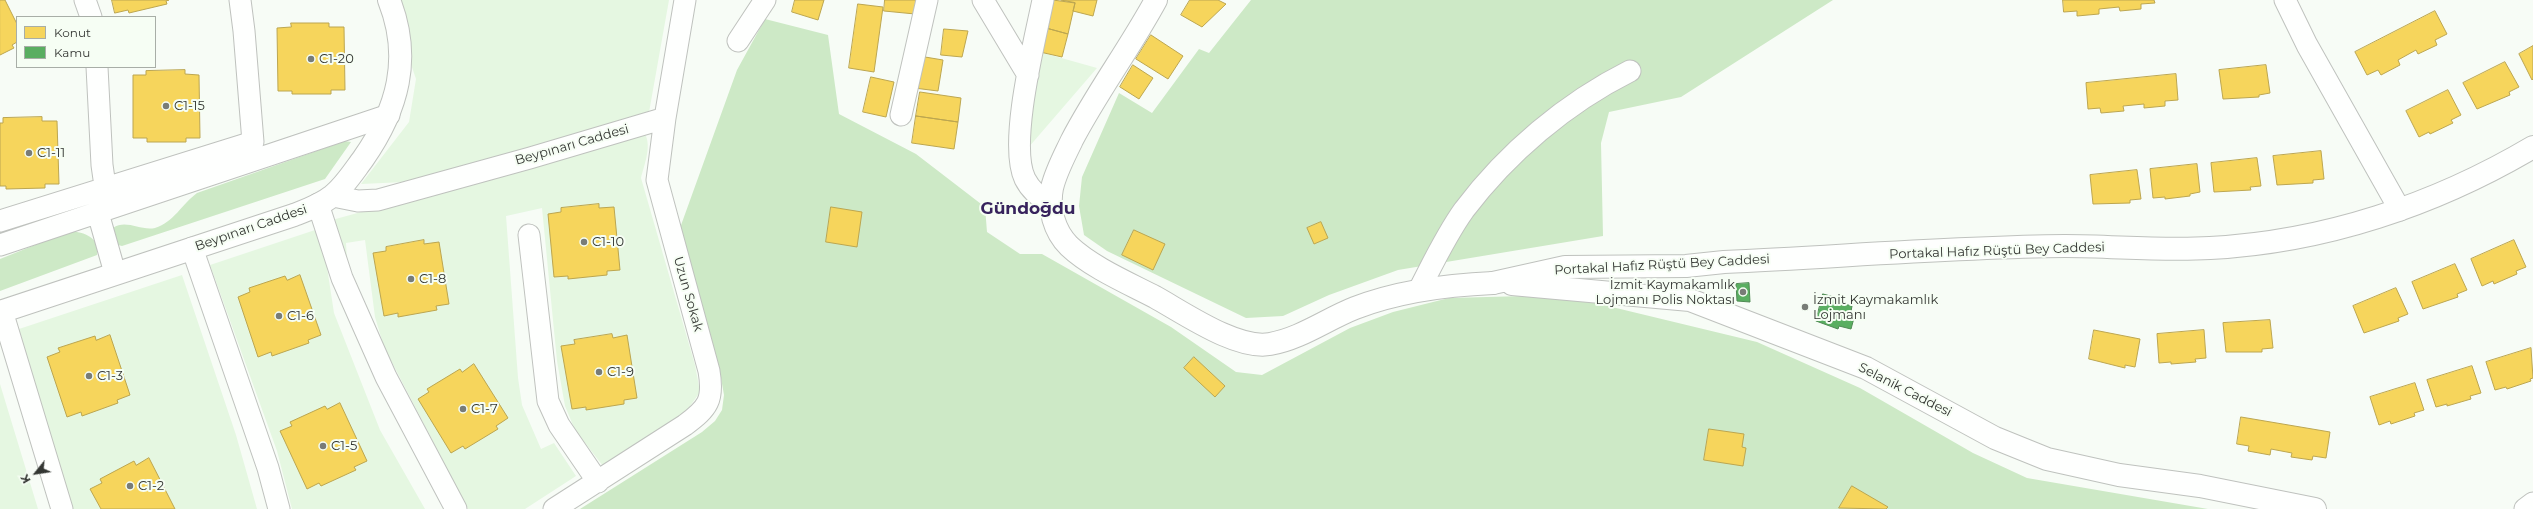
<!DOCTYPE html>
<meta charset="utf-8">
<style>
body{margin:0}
#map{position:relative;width:2533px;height:509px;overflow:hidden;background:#f7fcf6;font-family:Montserrat,sans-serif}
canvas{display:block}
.legend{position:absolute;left:16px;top:16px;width:140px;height:52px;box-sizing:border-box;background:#f6fef4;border:1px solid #a8aea7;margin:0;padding:5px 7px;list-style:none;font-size:12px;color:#343733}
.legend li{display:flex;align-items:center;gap:8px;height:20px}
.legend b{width:20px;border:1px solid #a8aea7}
.north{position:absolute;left:16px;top:453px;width:40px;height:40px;-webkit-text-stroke:3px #f6fef4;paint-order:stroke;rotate:240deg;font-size:11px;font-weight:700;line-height:16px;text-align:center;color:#343733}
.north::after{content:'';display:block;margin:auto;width:14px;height:18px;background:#343733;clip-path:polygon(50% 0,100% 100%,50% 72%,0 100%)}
</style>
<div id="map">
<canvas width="2533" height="509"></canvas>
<ul class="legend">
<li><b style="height:11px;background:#f6d55c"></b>Konut</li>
<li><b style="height:11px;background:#5aae61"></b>Kamu</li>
</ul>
<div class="north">K</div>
</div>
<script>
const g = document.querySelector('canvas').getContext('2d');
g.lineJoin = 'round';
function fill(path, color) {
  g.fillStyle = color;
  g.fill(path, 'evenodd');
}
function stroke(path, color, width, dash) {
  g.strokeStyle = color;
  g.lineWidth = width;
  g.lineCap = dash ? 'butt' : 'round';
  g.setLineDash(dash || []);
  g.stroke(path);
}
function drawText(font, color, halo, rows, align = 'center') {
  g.font = font + ' Montserrat,sans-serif';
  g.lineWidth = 4;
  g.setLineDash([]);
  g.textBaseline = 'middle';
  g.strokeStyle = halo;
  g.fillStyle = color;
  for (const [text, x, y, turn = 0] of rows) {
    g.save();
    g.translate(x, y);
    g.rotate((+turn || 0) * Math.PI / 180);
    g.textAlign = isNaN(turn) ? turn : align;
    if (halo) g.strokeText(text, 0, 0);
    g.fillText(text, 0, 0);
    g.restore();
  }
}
const green = new Path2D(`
 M389 0H669L648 118 405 182 361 184 409 122 416 79Z
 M1040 52 1097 68 1028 148Z
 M645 134C652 147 644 165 641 178L695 365 700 392 683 416 603 466 575 430 565 406 557 361 542 208 506 216 518 378 522 405 541 449 554 443 576 476 525 509H468L384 347 375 317 365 240 346 243 348 277 332 220Z
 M321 228 334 313 380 430 425 509H292L277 451 210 265Z
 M182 275 236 435 257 509H73L19 329Z
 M0 384 38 509H0Z`);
const forest = new Path2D(`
 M1251 0H1833L1681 97 1609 112 1601 143 1603 236 1398 270 1329 295 1283 316 1246 318 1107 251 1084 235 1079 206 1082 177 1119 93 1152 113 1199 49 1209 53Z
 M765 19 828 35 839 114 916 154 985 207 987 232 1020 254H1042L1171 327 1236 372 1262 375 1350 328 1393 312 1449 298 1525 296 1583 300 1757 342 1860 388 1973 453 2027 478 2208 509H580L702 432 715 421 722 410 724 395 721 378 680 228 737 70Z
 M345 141 351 142 325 179 122 246 118 245 113 228C126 219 140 231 155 228 174 222 182 204 197 193Z
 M70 231C84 232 101 238 97 255L0 291V259Z`);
const homes = new Path2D(`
 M0 0H5L17 24V42L12 45 14 48 0 55Z
 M112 0H169L166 1 167 4 129 13 128 10 115 13Z
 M795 0H824L818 20 792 12Z
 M885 0H916L915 14 884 11Z
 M1053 0 1075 3 1068 34 1046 28Z
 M1061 0H1097L1093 16 1073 11 1075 3Z
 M1190 0H1218L1226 4 1202 27 1181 15Z
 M2063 0H2154L2155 3 2141 4V9L2120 11 2119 7 2099 9V14L2077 16V11L2064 12Z
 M858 4 883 7 874 72 849 68Z
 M2435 11 2447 34 2435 40 2437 45 2418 54 2416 50 2398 60 2400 65 2381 75 2378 70 2367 75 2355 52Z
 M291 23H329V27H344L345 90H331V94H292V91H278L277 28 291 27Z
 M1046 28 1068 34 1062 57 1040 52Z
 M944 29 968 31 962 57 941 55Z
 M1151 35 1183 56 1168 79 1136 59Z
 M2533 46V79L2532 80 2519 54Z
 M919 56 943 60 938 91 914 88Z
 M2505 62 2519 87 2509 92 2510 95 2477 109 2463 83Z
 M1133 65 1153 78 1139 99 1120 87Z
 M2266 65 2270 93 2259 95V97L2223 99 2219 70Z
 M185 70V74L199 75 200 138H186V142H147V138H133V75H146V71Z
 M2176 74 2178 100 2165 101V106L2144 108V104L2123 106 2124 111 2101 113 2100 108 2088 109 2086 83Z
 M871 77 894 82 886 117 863 112Z
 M2448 90 2461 115 2451 120 2453 123 2430 134 2429 132 2419 137 2406 111Z
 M920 92 961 98 958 122 916 116Z
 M916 116 958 122 954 149 912 143Z
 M42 117V121H57L59 184H45V188L6 189V186H0V123H3V118Z
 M2321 151 2324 179 2313 180V183L2277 185 2273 156Z
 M2257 158 2261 186 2250 187 2251 190 2214 192 2211 163Z
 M2197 164 2200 192 2190 194V196L2165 199V197L2153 198 2150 169Z
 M2137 170 2141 199 2130 200V203L2093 204 2090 175Z
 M599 204V208L614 207 620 270 607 271V275L568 279V276L554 277 548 214 561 212V208Z
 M831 207 862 212 857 247 826 242Z
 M1321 222 1328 238 1314 244 1307 228Z
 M1134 230 1165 244 1153 270 1122 255Z
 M424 240V244L439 242 449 304 436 306 437 310 398 317V313L384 316 373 253 386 251V247Z
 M2514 240 2526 267 2516 271 2517 274 2494 284 2493 281 2482 286 2471 259Z
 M2455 264 2467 290 2457 294 2458 297 2423 309 2412 282Z
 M300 275 321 335 308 340 309 343 272 356 271 352 258 357 238 297 250 292 249 288 285 276 287 280Z
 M2396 288 2408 314 2398 318 2399 321 2364 333 2353 306Z
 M2270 320 2273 348 2262 349V352H2226L2223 323Z
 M2094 330 2140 339 2135 367 2125 365V368L2089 359Z
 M2204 330 2206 358 2195 359 2196 362 2171 364V362L2159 363 2157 334Z
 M612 334 613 338 627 335 637 398 624 400V404L586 410V407L572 409 561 346 575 344 574 340Z
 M110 335 130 395 117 400 118 403 82 416 81 412 67 417 47 357 60 352 58 348 95 336 96 340Z
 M2531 348 2533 378 2530 379 2531 381 2507 389 2506 387 2495 390 2486 362Z
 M1194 357 1225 386 1215 397 1184 368Z
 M474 364 508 418 496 426 498 429 465 449 463 446 451 453 418 399 429 392 427 389 460 369 462 372Z
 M2472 366 2481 393 2470 396 2471 399 2447 406V404L2436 407 2427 380Z
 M2415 383 2424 410 2414 413 2415 416 2391 424 2390 421 2379 425 2370 397Z
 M340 403 367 461 354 467 356 470 321 486 319 483 307 489 280 431 292 426 290 422 325 406 327 409Z
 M2241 417 2330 432 2326 458 2313 456 2312 460 2291 457 2292 453 2271 449 2270 455 2248 451 2249 446 2237 444Z
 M1709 429 1744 434 1742 447 1746 448 1743 466 1704 460Z
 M149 458 175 509H101L90 489 102 483 100 479 134 461 136 465Z
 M1852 486 1888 507 1886 509 1839 508Z`);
const public = new Path2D(`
 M1749 283 1750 302 1737 301 1736 284Z
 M1823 294 1838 298 1837 302 1852 306 1850 317 1854 318 1851 329 1839 326 1838 329 1816 321Z`);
const minor = new Path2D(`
 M85 0 91 17
 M983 0 1028 75
 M1043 0C1035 40 1008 144 1025 179 1031 191 1040 198 1051 204
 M2285 0 2307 45 2400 210
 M738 41 765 0
 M97 67 102 165 107 200
 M901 115 927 0
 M333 196 358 201 378 200 530 158 665 118
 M318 204 342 278 386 377 456 509
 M98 213 115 273
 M0 221 253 142 244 31 240 0
 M529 235 548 401 559 425 598 482
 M0 245 389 115
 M192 248 268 468 279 509
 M1419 290C1433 263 1446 235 1464 210 1507 153 1566 103 1630 71
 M2 311 62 509
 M554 509 685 425C708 408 714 400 709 371L657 180 665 118 685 0
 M2525 509 2533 503`);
const tertiary = new Path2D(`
 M1156 0C1130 48 1097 92 1072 140 1065 155 1056 171 1052 188 1048 208 1054 231 1069 246 1091 267 1128 283 1155 297 1184 313 1237 350 1270 344 1300 339 1327 319 1355 308 1399 291 1446 285 1493 283
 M0 312 294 215C307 210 321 205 332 196 344 187 354 171 363 159 398 109 412 58 389 0`);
const secondary = new Path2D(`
 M1493 283 1565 267 1686 266 1724 262C1837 257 1951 247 2065 246 2113 246 2162 251 2210 248 2324 242 2435 205 2533 147
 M1512 284 1690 300 1866 368 1995 438 2047 459 2119 475 2200 486 2315 509`);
const markers = [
 [311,59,4,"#787c77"],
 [166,106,4,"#787c77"],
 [29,153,4,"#787c77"],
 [584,242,4,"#787c77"],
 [411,279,4,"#787c77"],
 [1743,292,4,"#787c77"],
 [1805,307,4,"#787c77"],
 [279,316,4,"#787c77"],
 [599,372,4,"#787c77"],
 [89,376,4,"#787c77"],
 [463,409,4,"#787c77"],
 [323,446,4,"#787c77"],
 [130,486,4,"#787c77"]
];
const poiNames = [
 ["C1-20",319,59],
 ["C1-15",174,106],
 ["C1-11",37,153],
 ["C1-10",592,242],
 ["C1-8",419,279],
 ["İzmit Kaymakamlık",1735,285,"right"],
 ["Lojmanı Polis Noktası",1735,300,"right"],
 ["İzmit Kaymakamlık",1813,300],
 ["Lojmanı",1813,315],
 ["C1-6",287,316],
 ["C1-9",607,372],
 ["C1-3",97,376],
 ["C1-7",471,409],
 ["C1-5",331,446],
 ["C1-2",138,486]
];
const streetNames = [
 ["Beypınarı Caddesi",572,145,-16],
 ["Beypınarı Caddesi",251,228,-19],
 ["Portakal Hafız Rüştü Bey Caddesi",1997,251,-2],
 ["Portakal Hafız Rüştü Bey Caddesi",1662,265,-3],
 ["Uzun Sokak",688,294,74],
 ["Selanik Caddesi",1905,390,27]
];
const districtNames = [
 ["Gündoğdu",1028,209]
];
fill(green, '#e5f7e1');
fill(forest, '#cde9c6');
fill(homes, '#f6d55c');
stroke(homes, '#bca650', 1);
fill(public, '#5aae61');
stroke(public, '#4f8a53', 1);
stroke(minor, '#bfc2be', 23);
stroke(tertiary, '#bfc2be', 24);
stroke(secondary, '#bfc2be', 24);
stroke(minor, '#fefffe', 21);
stroke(tertiary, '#fefffe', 22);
stroke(secondary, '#fefffe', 22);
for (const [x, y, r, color] of markers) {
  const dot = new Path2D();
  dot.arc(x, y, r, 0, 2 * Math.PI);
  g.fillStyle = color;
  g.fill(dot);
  stroke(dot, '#f6fef4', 1.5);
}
drawText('13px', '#343733', '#f6fef4', poiNames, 'left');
drawText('13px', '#343733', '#f6fef4', streetNames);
drawText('bold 17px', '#37235d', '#f6fef4', districtNames);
</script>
